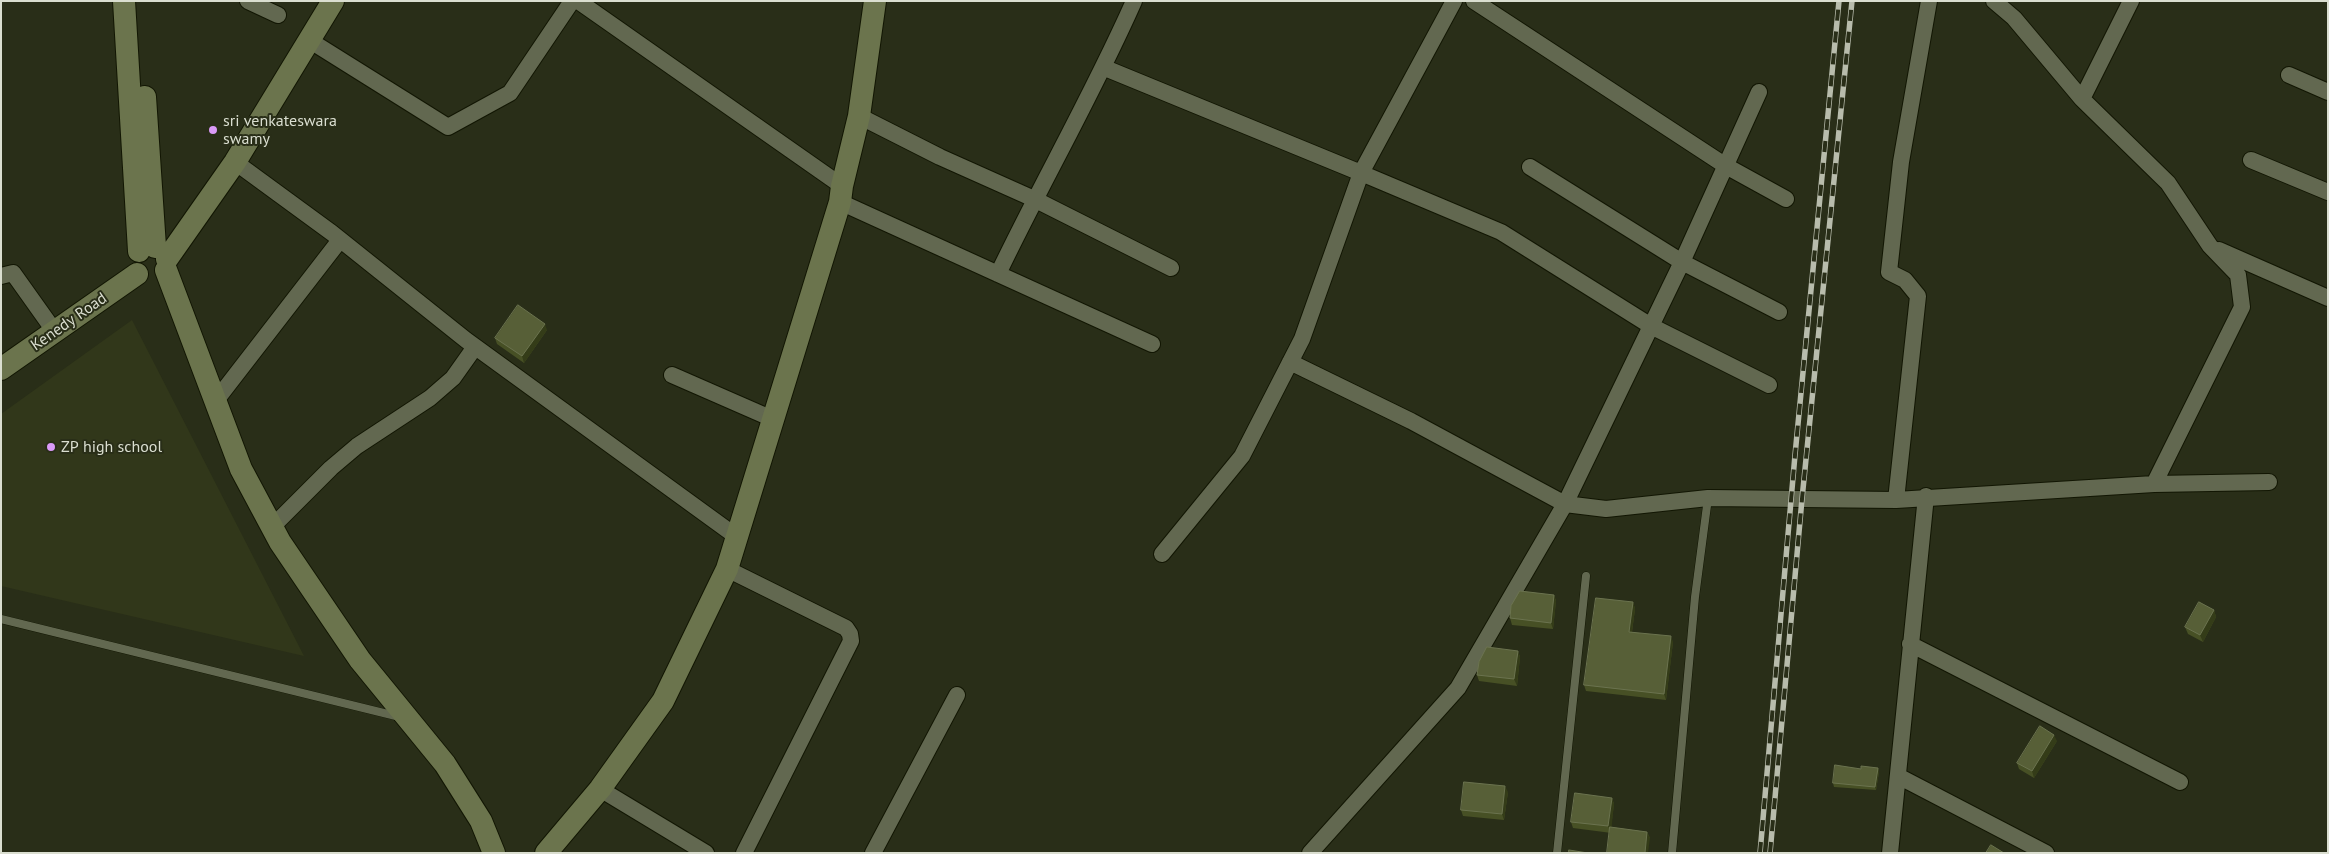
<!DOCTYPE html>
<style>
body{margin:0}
#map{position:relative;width:2329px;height:854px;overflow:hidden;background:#292e18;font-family:"PT Sans",sans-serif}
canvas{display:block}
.frame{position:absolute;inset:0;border:2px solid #daded0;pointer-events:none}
</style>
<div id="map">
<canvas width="2329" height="854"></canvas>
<div class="frame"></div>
</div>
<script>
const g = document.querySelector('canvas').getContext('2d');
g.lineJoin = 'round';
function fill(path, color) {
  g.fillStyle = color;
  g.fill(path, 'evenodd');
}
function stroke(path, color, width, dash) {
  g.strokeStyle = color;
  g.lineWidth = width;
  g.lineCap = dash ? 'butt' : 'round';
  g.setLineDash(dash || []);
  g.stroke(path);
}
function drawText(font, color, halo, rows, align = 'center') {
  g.font = font + ' "PT Sans",sans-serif';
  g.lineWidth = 4;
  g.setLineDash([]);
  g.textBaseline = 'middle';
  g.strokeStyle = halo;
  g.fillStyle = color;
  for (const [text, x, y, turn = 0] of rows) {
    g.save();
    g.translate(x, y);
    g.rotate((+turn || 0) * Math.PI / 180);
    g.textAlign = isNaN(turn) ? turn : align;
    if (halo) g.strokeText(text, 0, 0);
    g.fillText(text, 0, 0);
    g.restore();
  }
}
const built = new Path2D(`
 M132 320 304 656 1 586V414Z`);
const lane = new Path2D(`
 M1 619 400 717
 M1557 853 1586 576
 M1672 853 1695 597 1708 498`);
const street = new Path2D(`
 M248 1 278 15
 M578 1 842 186
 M1474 1 1726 166 1786 199
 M1994 1 2014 18 2082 99 2131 1
 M309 40 448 127 510 93 572 1
 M1105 68 1361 173 1454 1
 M2289 75 2328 92
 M2082 99 2168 183 2210 246 2238 275 2242 307 2154 484
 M859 116 940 157 1034 199 1171 268
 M2251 160 2328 192
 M235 162 332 233 466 340 737 537
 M1530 167 1682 262 1779 312
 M840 202 1152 344
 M2219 250 2328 298
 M998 274C1042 182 1093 94 1134 1
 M1 276 13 273 55 332
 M1290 362 1411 421 1565 504 1606 509 1708 498 1896 500 2154 484 2269 482
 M672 375 775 420
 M214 403 340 240
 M1896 500 1918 296 1905 280 1889 272 1901 162 1929 1
 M272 527 331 468 357 446 430 398 453 378 475 347
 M1162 554 1242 456 1302 339 1361 173 1501 232 1651 326 1769 385
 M727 569 846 628 850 634 851 641 744 853
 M1910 644 2180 782
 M1898 776 2046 853
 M600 789 706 853
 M873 853 957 695
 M1310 853 1458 688 1565 504 1682 262 1759 92
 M1890 853 1926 496`);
const secondary = new Path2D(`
 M124 1 139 251
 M145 97 155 247
 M167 259 235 162 333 1
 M166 270 241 469 280 542 360 660 445 764 481 821 494 853
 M1 369 137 274
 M546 853 600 789 663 701 727 569 840 202 842 186 859 116 875 1`);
const rail = new Path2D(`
 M1760 853 1795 455 1839 1
 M1770 853 1802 499 1852 1`);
const wall = new Path2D(`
 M547 330 524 363 497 344 495 338Z
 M1554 595 1556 601 1553 629 1512 625 1510 618Z
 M1633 602 1635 609 1632 632 1673 642 1666 700 1586 691 1584 685Z
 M2214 610 2216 617 2203 642 2188 634 2185 627Z
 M1518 651 1520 657 1517 686 1479 681 1477 675Z
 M2057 741 2034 778 2019 769 2017 763Z
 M1878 768 1879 772 1876 790 1834 787 1833 783 1861 769Z
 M1508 792 1504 820 1463 816 1461 810Z
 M1612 798 1614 804 1611 827 1647 832 1650 838 1573 828 1571 822Z`);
const shadedWall = new Path2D(`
 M545 324 547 330 524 363 522 356Z
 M1554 595 1556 601 1553 629 1551 623Z
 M1633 602 1635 609 1631 638 1629 632Z
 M2214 610 2216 617 2203 642 2200 635Z
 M1671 636 1673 642 1666 700 1664 694Z
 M1518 651 1520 657 1517 686 1514 679Z
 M2054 735 2057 741 2034 778 2032 771Z
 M1878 768 1879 772 1876 790 1875 787Z
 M1505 786 1508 792 1504 820 1502 814Z
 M1612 798 1614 804 1611 833 1608 826Z
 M1647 832 1650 838 1648 853H1645Z`);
const building = new Path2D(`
 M518 305 545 324 522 356 495 338Z
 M1520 591 1554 595 1551 623 1510 618 1511 606Z
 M1596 598 1633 602 1629 632 1671 636 1664 694 1584 685Z
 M2199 602 2214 610 2200 635 2185 627Z
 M1487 647 1518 651 1514 679 1477 675 1479 662Z
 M2040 726 2054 735 2032 771 2017 763Z
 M1835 765 1861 769V766L1878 768 1875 787 1833 783Z
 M1464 782 1505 786 1502 814 1461 810Z
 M1575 793 1612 798 1608 826 1571 822Z
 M1610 827 1647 832 1645 853H1607Z
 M1991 845 2004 853H1986Z
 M1569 850 1588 853H1569Z`);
const markers = [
 [213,130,5,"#da9af7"],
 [51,447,5,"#da9af7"]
];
const poiNames = [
 ["sri venkateswara",223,121],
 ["swamy",223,139],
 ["ZP high school",61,447]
];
const streetNames = [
 ["Kenedy Road",69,322,-35]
];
fill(built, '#31371a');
stroke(lane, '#121603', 9);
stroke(street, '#121603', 18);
stroke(secondary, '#121603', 24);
stroke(lane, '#626850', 8);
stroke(street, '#626850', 16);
stroke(secondary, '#6b744d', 22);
stroke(rail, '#b8bcac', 5.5);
stroke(rail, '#292e18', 4, [11]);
fill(wall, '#475025');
fill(shadedWall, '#343c18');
fill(building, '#575f37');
stroke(building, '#6b734f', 1);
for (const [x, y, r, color] of markers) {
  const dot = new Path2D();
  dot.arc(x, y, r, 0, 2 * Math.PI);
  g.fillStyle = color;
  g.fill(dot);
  stroke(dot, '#292e18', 2);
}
drawText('16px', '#daded0', '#292e18', poiNames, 'left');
drawText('16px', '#daded0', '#292e18', streetNames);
</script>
